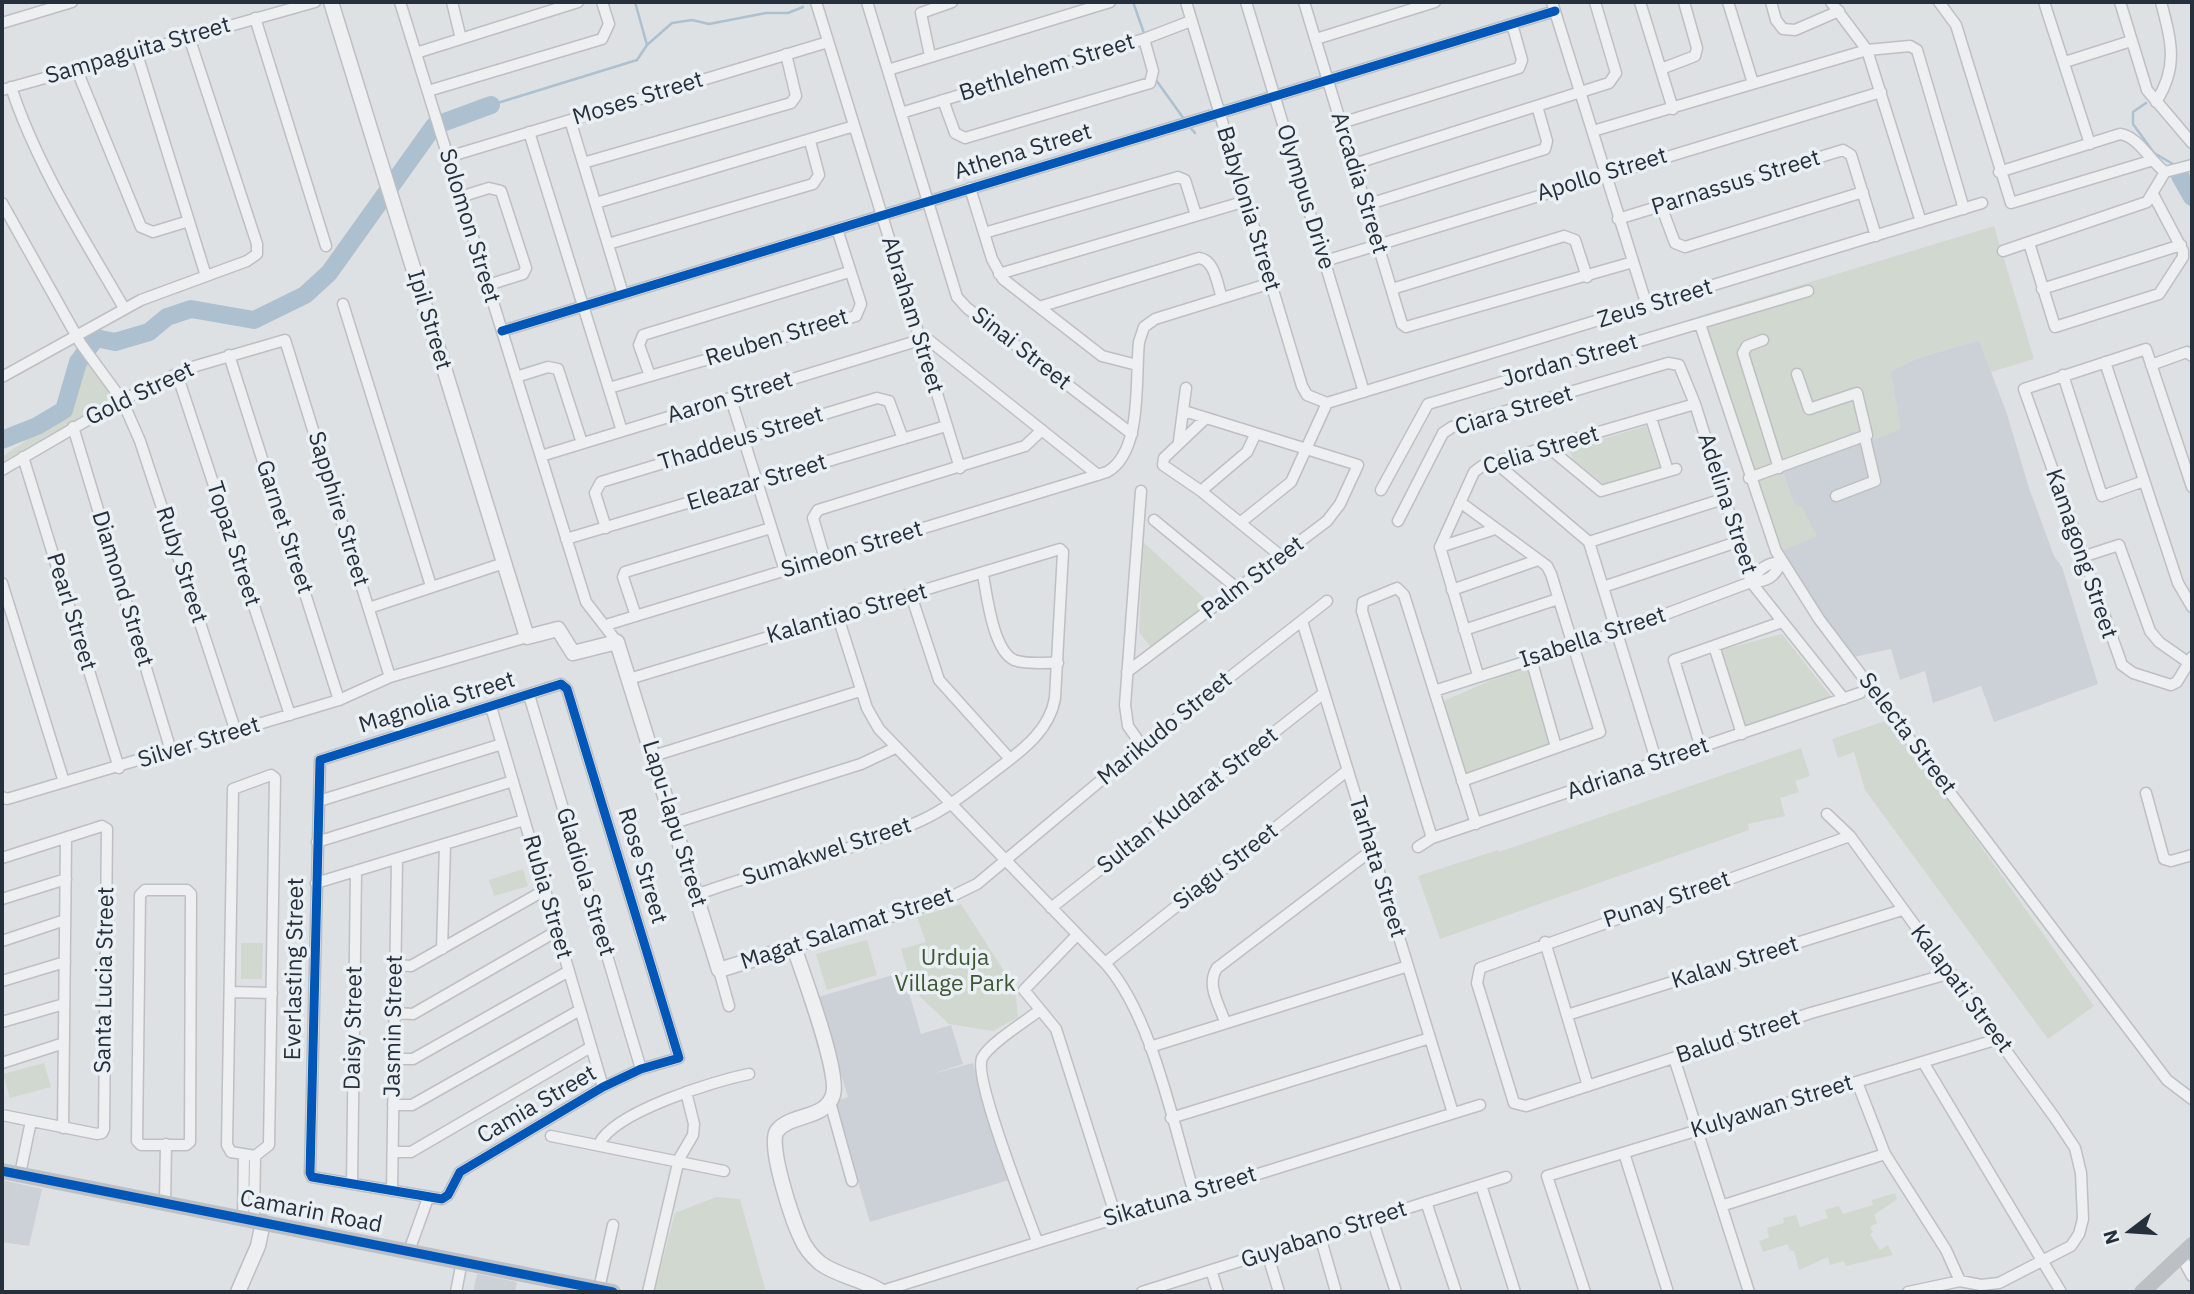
<!DOCTYPE html>
<style>
body{margin:0}
#map{position:relative;width:2194px;height:1294px;overflow:hidden;background:#dee1e4;font-family:"IBM Plex Sans",sans-serif}
canvas{display:block}
.frame{position:absolute;inset:0;border:4px solid #26303c;pointer-events:none}
.north{position:absolute;left:2096px;top:1196px;width:70px;height:70px;-webkit-text-stroke:5px #ebf0f4;paint-order:stroke;rotate:253deg;font-size:19px;font-weight:700;line-height:28px;text-align:center;color:#26303c}
.north::after{content:'';display:block;margin:auto;width:24px;height:32px;background:#26303c;clip-path:polygon(50% 0,100% 100%,50% 72%,0 100%)}
</style>
<div id="map">
<canvas width="2194" height="1294"></canvas>
<div class="frame"></div>
<div class="north">N</div>
</div>
<script>
const g = document.querySelector('canvas').getContext('2d');
g.lineJoin = 'round';
function fill(path, color) {
  g.fillStyle = color;
  g.fill(path, 'evenodd');
}
function stroke(path, color, width, dash) {
  g.strokeStyle = color;
  g.lineWidth = width;
  g.lineCap = dash ? 'butt' : 'round';
  g.setLineDash(dash || []);
  g.stroke(path);
}
function drawText(font, color, halo, rows, align = 'center') {
  g.font = font + ' "IBM Plex Sans",sans-serif';
  g.lineWidth = 7;
  g.setLineDash([]);
  g.textBaseline = 'middle';
  g.strokeStyle = halo;
  g.fillStyle = color;
  for (const [text, x, y, turn = 0] of rows) {
    g.save();
    g.translate(x, y);
    g.rotate((+turn || 0) * Math.PI / 180);
    g.textAlign = isNaN(turn) ? turn : align;
    if (halo) g.strokeText(text, 0, 0);
    g.fillText(text, 0, 0);
    g.restore();
  }
}
const built = new Path2D(`
 M1979 340 2007 414 2029 488 2054 556 2062 567 2098 684 1994 722 1981 686 1933 703 1925 671 1900 680 1891 649 1854 657 1822 617 1780 552 1794 503 1782 471 1837 447 1851 431 1877 439 1891 371 1918 358Z
 M903 972 921 1034 951 1025 963 1064 932 1074 973 1063 1009 1180 870 1222 834 1102 848 1097 818 997Z
 M2 1180 42 1189 29 1246 2 1242Z
 M477 1274 517 1282 515 1292H473Z`);
const green = new Path2D(`
 M1994 226 2034 359 1991 372 1979 340 1918 358 1891 371 1901 429 1877 439 1851 431 1837 447 1782 471 1794 503 1802 507 1817 536 1780 552 1707 327 1702 325 1699 316Z
 M88 358 114 398 2 462V457L68 411 80 365Z
 M1646 426 1661 470 1608 487 1574 461 1569 449Z
 M1143 542 1213 606 1153 650 1139 632Z
 M1782 634 1833 699 1746 731 1720 650Z
 M1528 664 1550 751 1462 784 1439 703Z
 M1891 719 2094 1006 2048 1039 1865 790 1854 752 1838 758 1832 739Z
 M1801 748 1810 776 1795 781 1799 792 1780 798 1785 816 1748 824 1749 830 1440 939 1418 876 1498 850 1499 852Z
 M523 869 528 886 494 896 489 880Z
 M961 904 1015 988 1018 1017 993 1031 949 1024 913 990 901 949 926 942 917 917Z
 M867 940 877 975 827 990 816 954Z
 M241 943H263L262 979H241Z
 M44 1063 51 1087 10 1098 3 1074Z
 M1895 1193 1897 1199 1874 1215 1877 1223 1870 1227 1873 1232 1870 1234 1880 1250 1888 1245 1893 1255 1846 1266 1844 1261 1830 1265 1828 1257 1799 1270 1794 1251H1790L1788 1244 1763 1252 1759 1241 1769 1238 1767 1228 1784 1223 1783 1218 1796 1215 1800 1227 1828 1218 1825 1210 1839 1206 1843 1214 1873 1205 1872 1200Z
 M716 1197 740 1199 766 1292H654L675 1213Z`);
const stream = new Path2D(`
 M635 2 647 45
 M1133 2 1145 36
 M1156 80 1184 119
 M2146 103 2133 112V124L2154 153 2173 164
 M491 105 637 60 647 45 672 23 692 20 709 24 766 13H788L803 7
 M1188 125 1195 133`);
const river = new Path2D(`
 M2180 176 2192 197
 M2 440 37 426 64 410 78 362 96 338 115 342 149 332 167 317 191 309 254 320 305 295 329 273 434 126 491 105`);
const minor = new Path2D(`
 M400 2 586 602 617 642
 M452 2 461 39
 M816 2 960 468
 M867 2 957 297 967 308 1132 434
 M1186 2 1302 386 1307 395 1327 403
 M1246 2 1364 392
 M1304 2 1402 324 1406 327 1633 262
 M1552 2 1647 306
 M1640 2 1673 109
 M1728 2 1753 83
 M1771 2 1776 20 1783 29 1795 30 1839 11
 M1831 2 1867 50 1921 222
 M1939 2 1956 25 2011 203 2150 161
 M2044 2 2090 144
 M2120 2 2147 90 2192 143
 M255 18 326 246
 M2 23 72 2
 M1316 39 1435 2
 M136 51 206 276
 M416 53 578 2
 M930 56 921 13 952 2
 M2065 62 2131 41
 M76 68 141 227 153 232 189 221
 M1661 69 1695 56 1697 48 1684 2
 M888 70 1110 2
 M11 87C37 166 83 237 124 308
 M2 90 315 2
 M428 91 602 39 609 24 602 2
 M943 100 955 133 965 138 1150 83 1153 71 1144 39
 M2156 102C2179 66 2171 41 2161 2
 M901 113 1144 39 1191 21
 M570 120 623 294
 M1341 123 1519 68 1522 60 1512 24
 M1593 131 1867 50 1910 46 1917 50 1964 209
 M529 132 622 431
 M448 157 828 42
 M583 163 791 103 796 96 786 54
 M1354 164 1609 83 1616 73 1595 2
 M1999 172 2120 134C2138 136 2151 162 2165 172
 M2165 172 2192 165
 M970 188 992 259 1003 279 1102 356 1137 365
 M460 197 489 188 501 191 526 268 523 274 488 285
 M2 203 81 344 122 400 140 441 236 732
 M596 203 854 126
 M1366 205 1545 149 1547 141 1537 106
 M1661 206 1675 243 1685 247 1863 192
 M1618 219 1843 150 1851 155 1876 236
 M984 233 1178 177 1185 180 1196 215
 M2029 243 2055 327 2159 294 2183 257V251L2154 196
 M608 244 813 184 819 175 810 141
 M2003 251 2147 202 2165 172
 M1325 261 1881 92
 M999 274 1246 201
 M1392 289 1564 236 1575 240 1587 277
 M2042 289 2181 245
 M343 304 431 586
 M1039 307 1199 258C1215 260 1217 284 1222 298
 M1700 324 1776 551 1819 619 2167 1080 2192 1099
 M502 331 1555 11
 M1763 340 1747 346 1743 353 1779 468
 M229 355 339 700
 M2105 362 2178 583 2192 607
 M2151 365 2187 352 2192 356
 M177 374 290 715
 M2063 375 2102 496 2144 481
 M650 376 639 345 643 335 849 272
 M2 377 141 300 247 261 257 254V244L189 37
 M516 377 548 367 558 369 582 443
 M609 388 856 316 861 304 837 229
 M731 399 785 571
 M1327 403 1982 203
 M1651 418 1668 471
 M1205 419 1164 458 1163 465 1201 491 1282 557
 M73 427 171 751
 M1179 441 1186 388
 M1549 448 1601 491 1676 469
 M541 456 920 340 930 341 1098 475
 M23 457 119 768
 M1496 463 1589 542
 M2 470 122 400 189 368 285 340 390 677
 M1749 478 1867 435 1857 393 1809 409 1797 374
 M2192 487 2146 349 2024 389 2122 665 2133 673 2171 685 2177 682 2192 657
 M1381 490 1428 404 1808 291
 M1141 491 1125 705 1128 726 1142 746
 M1201 491 1247 452 1255 435
 M1836 496 1875 481 1865 438
 M1460 502 1547 566 1551 574 1600 732 1462 781
 M1154 520 1238 589
 M1398 521 1443 433 1452 427 1668 363 1679 365 1695 404 1751 582 1844 699
 M1241 522 1291 482 1327 403
 M606 528 595 493 601 482 877 398 889 401 903 439
 M566 539 946 426
 M1589 542 1657 763
 M1589 542 1723 499
 M1440 547 1495 529
 M2082 557 2119 545 2150 631 2159 642 2189 663
 M825 559 813 518 818 510 1025 446 1042 430
 M983 575C987 596 993 650 1014 660 1026 665 1045 662 1058 663
 M2 583 64 782
 M1603 587 1737 542
 M1452 590 1535 561
 M911 595 939 680 1010 759
 M369 608 504 563
 M636 616 623 577 625 572 771 528
 M838 617 867 708 879 729 1105 963C1152 1015 1173 1124 1194 1193
 M1302 621 1453 1113
 M606 625 1107 472C1143 452 1135 379 1139 342L1144 327 1155 319 1271 283
 M1464 630 1558 599
 M1714 646 1742 734
 M1531 659 1556 747
 M1127 672 1327 521 1340 504 1358 465 1184 411
 M1478 675 1440 547 1474 472 1482 466 1695 404
 M629 679 1060 549 1063 552 1055 698C1050 729 1024 749 1000 767 975 786 949 808 920 821 849 854 769 867 696 895
 M561 684 567 689 679 1058 641 1069 603 1087 460 1172 448 1195 442 1199 312 1177 310 1173 320 760Z
 M1434 691 1618 632 1751 582C1767 582 1775 577 1781 562 1766 563 1759 569 1751 582
 M529 695 641 1069
 M491 707 603 1087
 M1701 748 1674 660 1782 622
 M653 756 860 691
 M271 775 275 778 269 1145 255 1156 231 1152 227 1145 233 789Z
 M2146 793 2164 859 2171 861 2192 855
 M2 797 7 799 339 700 390 677 527 637
 M319 801 502 744
 M1827 814 1850 836 2055 1118 2075 1148 2081 1173 2083 1219 2079 1234 2071 1246 1999 1283 1981 1285 1960 1281 1908 1292
 M674 823 861 764 895 748
 M1850 836 1480 968 1477 983 1514 1103 1526 1106 1811 1013 1951 973
 M1432 838 1362 611 1363 602 1397 588 1404 595 1476 824
 M317 842 513 781
 M1418 847 1432 838 1860 693
 M2 858 102 826 107 829 104 1129 102 1133 97 1134 2 1115
 M316 883 524 820
 M145 890H187L191 894 190 1142 186 1145H141L137 1141 140 895Z
 M2 899 66 879
 M1051 908 1324 693
 M1077 935 1024 990 1056 1029 1116 1217
 M2 941 65 920
 M1545 942 1588 1086
 M794 947 942 901 977 884 1142 746 1327 601
 M442 949 445 845
 M1105 963 1348 770
 M395 965 411 966 545 890
 M719 970 729 1006
 M2 981 65 962
 M231 992 272 993
 M394 1013 413 1014 557 931
 M1567 1015 1902 910
 M2 1022 64 1004
 M1225 1022C1219 1004 1206 985 1217 968L1372 850
 M1150 1047 1408 966
 M1674 1058 1749 1292
 M394 1059H413L569 971
 M1923 1062 2061 1292
 M2 1063 64 1043
 M1857 1082 1885 1154 1946 1250 1960 1281
 M830 1102 852 1181
 M393 1105H412L580 1010
 M1171 1118 1430 1038
 M63 1128 66 839
 M551 1136 724 1171
 M599 1144C614 1112 714 1081 749 1074
 M393 1152H411L591 1047
 M1624 1153 1668 1292
 M20 1174 31 1121
 M352 1184 356 872
 M1481 1185 1515 1292
 M392 1191 397 860
 M1426 1202 1456 1292
 M165 1204 166 1144
 M1724 1205 1885 1154
 M243 1218 244 1156
 M1372 1219 1396 1292
 M254 1220 255 1156
 M1320 1236 1336 1292
 M1037 1241C1027 1213 973 1078 982 1058 990 1043 1026 1021 1040 1010
 M409 1251 428 1198
 M1267 1253 1279 1292
 M2181 1256 2192 1276
 M1211 1270 1218 1292
 M599 1289 613 1225
 M882 1291 1480 1105
 M456 1292 462 1261
 M648 1292 679 1159 693 1135 694 1124 686 1092
 M1142 1292 1506 1177
 M1585 1292 1547 1176 1998 1039`);
const tertiary = new Path2D(`
 M331 2 527 637 558 629 573 653 617 642 719 970 794 947C803 975 840 1072 833 1095 825 1120 791 1113 777 1131 767 1144 793 1222 801 1238 805 1248 812 1256 820 1263 839 1277 864 1279 882 1292
 M238 1292 258 1246 263 1222`);
const secondary = new Path2D(`
 M2 1171 613 1292
 M2142 1292 2192 1245`);
const cycleway = new Path2D(`
 M502 331 1555 11
 M561 684 567 689 679 1058 641 1069 603 1087 460 1172 448 1195 442 1199 312 1177 310 1173 320 760Z
 M2 1171 613 1292`);
const streetNames = [
 ["Sampaguita Street",138,51,-16],
 ["Bethlehem Street",1047,68,-17],
 ["Moses Street",638,99,-17],
 ["Athena Street",1023,152,-17],
 ["Apollo Street",1602,175,-17],
 ["Arcadia Street",1359,183,73],
 ["Parnassus Street",1736,183,-17],
 ["Olympus Drive",1305,197,73],
 ["Babylonia Street",1248,209,73],
 ["Solomon Street",469,226,73],
 ["Zeus Street",1655,304,-17],
 ["Abraham Street",912,315,73],
 ["Ipil Street",429,320,73],
 ["Reuben Street",777,338,-17],
 ["Sinai Street",1021,349,38],
 ["Jordan Street",1570,361,-16],
 ["Gold Street",140,394,-26],
 ["Aaron Street",730,398,-17],
 ["Ciara Street",1514,411,-17],
 ["Thaddeus Street",741,439,-17],
 ["Celia Street",1541,451,-17],
 ["Eleazar Street",757,483,-17],
 ["Adelina Street",1727,504,72],
 ["Sapphire Street",338,509,73],
 ["Garnet Street",284,527,72],
 ["Topaz Street",233,544,72],
 ["Simeon Street",852,550,-17],
 ["Kamagong Street",2081,554,71],
 ["Ruby Street",181,565,72],
 ["Palm Street",1253,578,-37],
 ["Diamond Street",122,589,73],
 ["Pearl Street",71,612,73],
 ["Kalantiao Street",847,614,-16],
 ["Isabella Street",1593,638,-18],
 ["Magnolia Street",437,703,-17],
 ["Marikudo Street",1165,729,-39],
 ["Selecta Street",1907,734,53],
 ["Silver Street",199,743,-17],
 ["Adriana Street",1638,769,-19],
 ["Sultan Kudarat Street",1188,801,-38],
 ["Lapu-lapu Street",674,824,73],
 ["Sumakwel Street",827,852,-18],
 ["Rose Street",642,866,73],
 ["Siagu Street",1226,867,-38],
 ["Tarhata Street",1377,867,73],
 ["Gladiola Street",585,882,73],
 ["Rubia Street",547,897,74],
 ["Punay Street",1667,900,-19],
 ["Magat Salamat Street",847,929,-18],
 ["Kalaw Street",1735,963,-17],
 ["Everlasting Street",295,969,-89],
 ["Santa Lucia Street",105,980,-89],
 ["Kalapati Street",1961,989,53],
 ["Jasmin Street",394,1026,-89],
 ["Daisy Street",354,1028,-89],
 ["Balud Street",1738,1037,-18],
 ["Camia Street",537,1105,-30],
 ["Kulyawan Street",1772,1107,-17],
 ["Sikatuna Street",1180,1197,-17],
 ["Camarin Road",311,1212,11],
 ["Guyabano Street",1324,1235,-18]
];
const parkNames = [
 ["Urduja",955,958],
 ["Village Park",955,984]
];
fill(built, '#ccd1d7');
fill(green, '#d0d8cf');
stroke(stream, '#acc0cf', 2.5);
stroke(river, '#acc0cf', 18);
stroke(minor, '#bdbfc2', 13);
stroke(tertiary, '#bdbfc2', 17);
stroke(minor, '#eeeff1', 10);
stroke(tertiary, '#eeeff1', 14);
stroke(secondary, '#bcc0c4', 16);
stroke(cycleway, '#0057b8', 9);
drawText('23px', '#26303c', '#ebf0f4', streetNames);
drawText('23px', '#3e5734', '#ebf0f4', parkNames);
</script>
